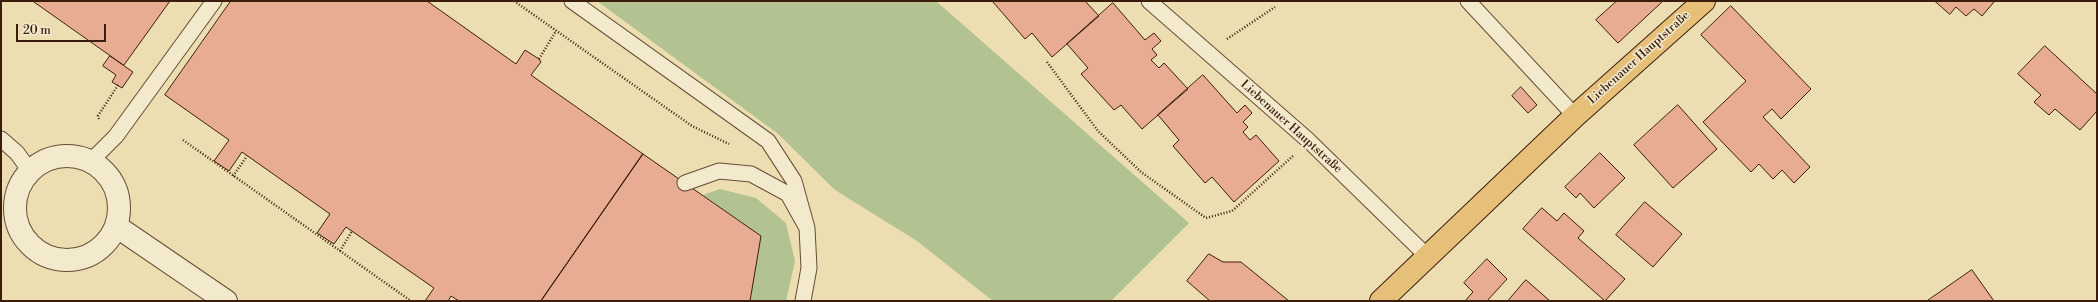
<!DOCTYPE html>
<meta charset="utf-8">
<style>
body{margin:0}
#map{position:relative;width:2098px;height:302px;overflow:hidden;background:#eddeb2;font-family:"Libre Bodoni",serif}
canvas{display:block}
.frame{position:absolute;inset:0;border:2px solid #3a1d0d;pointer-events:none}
.scale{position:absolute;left:16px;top:24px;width:90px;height:18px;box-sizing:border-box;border:2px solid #3a1d0d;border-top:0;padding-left:5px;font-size:12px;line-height:14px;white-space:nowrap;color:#3a1d0d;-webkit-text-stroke:3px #f3eacd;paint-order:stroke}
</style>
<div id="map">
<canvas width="2098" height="302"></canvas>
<div class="frame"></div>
<div class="scale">20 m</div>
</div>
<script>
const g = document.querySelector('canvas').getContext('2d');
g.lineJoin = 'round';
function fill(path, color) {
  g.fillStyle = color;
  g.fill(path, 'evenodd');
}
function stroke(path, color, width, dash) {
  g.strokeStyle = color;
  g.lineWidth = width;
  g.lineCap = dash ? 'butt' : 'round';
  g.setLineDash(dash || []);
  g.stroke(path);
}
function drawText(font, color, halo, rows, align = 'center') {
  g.font = font + ' "Libre Bodoni",serif';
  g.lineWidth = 3;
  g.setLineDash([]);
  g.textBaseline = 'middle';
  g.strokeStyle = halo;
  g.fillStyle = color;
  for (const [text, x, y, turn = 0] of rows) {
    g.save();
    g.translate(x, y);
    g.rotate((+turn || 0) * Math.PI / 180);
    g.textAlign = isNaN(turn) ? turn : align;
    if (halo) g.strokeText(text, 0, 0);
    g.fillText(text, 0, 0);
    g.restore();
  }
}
const green = new Path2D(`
 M597 1H936L1189 223 1111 301H993L917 241 835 190 777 133Z
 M720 189 756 198 786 223 795 261 786 301H750L761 236 703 195Z`);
const building = new Path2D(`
 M33 1H170L124 65Z
 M231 1H427L516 64 525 50 539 59 541 62 531 75 643 154 541 301H459L451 296 448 301H425L434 288 346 227 334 244 317 233 330 214 242 152 229 171 214 161 229 140 165 95Z
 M994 1H1085L1099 16 1052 57 1032 33 1025 39 993 2Z
 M1617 1H1663L1618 43 1596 20Z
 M1935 1H1994V2L1982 16 1974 9 1966 16 1956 7 1950 14Z
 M1113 3 1145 40 1154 33 1161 41 1152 49 1157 55 1151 60 1159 68 1164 63 1188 89 1142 129 1121 105 1114 110 1081 74 1088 68 1067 44Z
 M1731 6 1811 89 1781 119 1772 109 1763 117 1810 167 1794 183 1782 170 1773 179 1759 164 1751 172 1703 122 1746 81 1701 35Z
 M2045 46 2097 94V111L2080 130 2055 109 2049 115 2034 102 2041 95 2018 74Z
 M110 56 133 72 122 88 112 82 116 75 103 66Z
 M1203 75 1237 113 1245 105 1252 113 1243 122 1248 127 1243 132 1250 140 1256 135 1279 161 1234 202 1212 177 1205 183 1173 146 1179 140 1158 115Z
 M1521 87 1537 105 1528 113 1512 96Z
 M1678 105 1717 149 1673 188 1634 145Z
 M1600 153 1625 178 1594 208 1580 193 1576 198 1565 187Z
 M643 154 761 236 750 301H541Z
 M1645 202 1682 234 1653 267 1616 235Z
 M1542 208 1557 221 1564 213 1584 231 1578 238 1625 279 1605 301 1523 229Z
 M1209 254 1223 262H1241L1289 301H1210L1187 281Z
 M1487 259 1507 279 1487 301H1465L1473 292 1464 283Z
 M1972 270 1994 301H1927Z
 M1526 280 1550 301H1508Z`);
const path = new Path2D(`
 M514 1 692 126 729 144
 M1227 39 1275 7
 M539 59 556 31
 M1047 62 1098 131 1141 172 1206 218 1232 211 1293 156
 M99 119 98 116 118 85
 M183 140 411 301
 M233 176 247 156
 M340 251 352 231`);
const lane = new Path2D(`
 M572 1 768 141 794 181 807 228
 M1149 1 1309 141 1429 258
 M1468 1 1575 116
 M1 139 17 153 30 171
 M91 161 116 136 214 1
 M685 183 719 171 751 174 788 194 807 228 809 268 803 301`);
const street = new Path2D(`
 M15 208a52 52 0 1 1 104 0a52 52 0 1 1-104 0Z
 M116 226 226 301`);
const primary = new Path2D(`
 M1381 301 1575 116 1704 1`);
const streetNames = [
 ["Liebenauer Hauptstraße",1639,58,-42],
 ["Liebenauer Hauptstraße",1291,127,42]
];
fill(green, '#b2c290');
fill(building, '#e7ac91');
stroke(building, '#3a1d0d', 1);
stroke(lane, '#674d36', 17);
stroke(street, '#674d36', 24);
stroke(primary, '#3a1d0d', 24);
stroke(path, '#3a1d0d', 2.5, [1, 2]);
stroke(lane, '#f3eacd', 15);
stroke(street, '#f3eacd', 22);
stroke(primary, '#e6bf79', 22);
drawText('12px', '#3a1d0d', '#f3eacd', streetNames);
</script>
